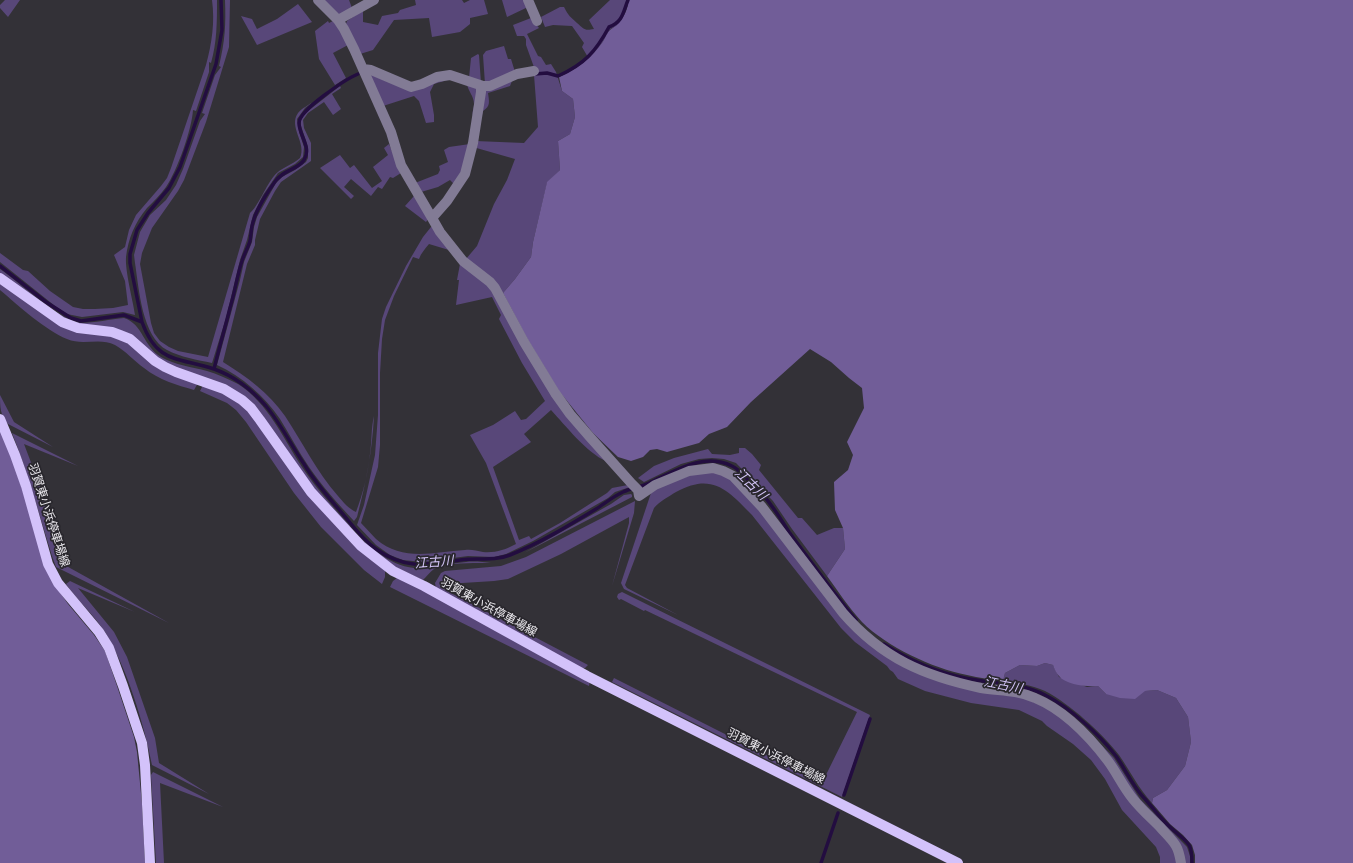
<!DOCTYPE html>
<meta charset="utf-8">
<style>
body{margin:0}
canvas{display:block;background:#333137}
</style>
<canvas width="1353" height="863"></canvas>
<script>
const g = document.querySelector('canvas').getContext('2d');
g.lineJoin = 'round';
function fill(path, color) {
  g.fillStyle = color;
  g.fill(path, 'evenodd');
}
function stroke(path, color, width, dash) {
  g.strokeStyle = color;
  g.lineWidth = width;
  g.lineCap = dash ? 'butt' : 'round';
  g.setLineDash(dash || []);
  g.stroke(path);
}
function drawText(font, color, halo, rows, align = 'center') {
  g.font = font + ' "Exo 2","Noto Sans JP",sans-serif';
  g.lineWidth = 3.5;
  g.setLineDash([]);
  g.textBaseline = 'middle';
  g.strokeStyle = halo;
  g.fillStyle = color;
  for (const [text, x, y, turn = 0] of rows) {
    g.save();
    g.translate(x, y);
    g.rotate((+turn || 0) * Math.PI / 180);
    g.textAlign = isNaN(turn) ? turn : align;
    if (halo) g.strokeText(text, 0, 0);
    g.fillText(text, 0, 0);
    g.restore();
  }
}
const green = new Path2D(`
 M5 0H20L8 17 0 8V5Z
 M212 0H217C217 22 217 42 211 63L209 62V72L196 111 193 110C192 129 177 171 166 187 160 195 154 201 147 208 135 222 128 239 126 257 125 272 133 300 135 315L123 312 82 317 67 314 55 306 0 262V253L23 270 28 271 50 291 73 307 83 309H95L113 308 128 305 125 281 114 255 125 247 129 230 136 215 161 186 167 178 171 168 206 65C212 43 215 22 212 0Z
 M225 0H230L229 47 206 122 184 180 178 191 152 228 142 253 140 264 151 323 154 333 160 341 169 347 178 351 208 357 250 213C257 208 267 184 274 176 280 168 292 165 300 158 307 143 288 127 298 113 302 108 309 105 314 101L305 108 297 119 299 132 304 147 303 157 295 164 278 173 276 176 263 195 253 215 247 240 240 260 226 318 212 363C198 360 180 357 167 350 142 337 139 289 135 263L134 255 140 232 150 215 166 200 176 185 183 169 200 121 205 114 202 113 215 75 221 67 219 66C225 41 226 25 225 0Z
 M323 0H349L352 8 339 15Z
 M415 0H462L464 3 470 0H484L488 14 470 18V24L460 32 432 37 429 18 394 20 373 50 360 54 346 24 347 21 363 10V22L378 25 382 16 398 13 400 10 416 5Z
 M502 0H525L528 7 507 17Z
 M610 0H628V3L622 20 616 26 610 29 602 43 589 59 582 47 584 43 572 26 553 25 545 27 541 17 560 7H564C569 17 570 16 577 23 584 29 584 31 594 29L589 20Z
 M298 4 312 22 257 45 241 16 252 19 257 29 277 19Z
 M531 18 539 28 527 34 538 56 541 57 546 65 551 64 556 72 562 91 573 99 575 117 570 134 558 141 560 170 547 183 533 242 531 257 515 279 503 293 466 259 477 246 494 204 507 180 515 159 473 147 475 141 524 143 538 127 534 75 535 70 526 45V39L524 36H517L513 25Z
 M328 21 329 23 333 21 337 25 348 45 333 53 346 78 335 85 319 59 315 31Z
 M504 46 508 59H511L515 72 485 84 483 55 486 51Z
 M478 54 479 55 481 83 469 78 471 58Z
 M372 75 406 89 436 80 444 81 434 84 430 92 434 115V122L426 123 419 101 414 96 383 106 370 76Z
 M512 81 510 86 488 93C489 101 491 106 483 111L481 119 484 90Z
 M467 84 479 88 474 118C471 113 474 109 474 104 474 96 468 91 467 84Z
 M340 86 341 88 332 94 341 109 333 115 324 102 308 113 303 120 304 128 311 143V161L281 182 275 191 260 219 255 240V245L247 264 223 362C247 377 269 393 285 416 303 443 316 471 338 496 343 502 349 509 356 512 363 494 368 473 370 454 372 441 371 428 374 416 372 453 366 482 357 517L354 521C338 504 322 486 309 467 298 451 290 435 280 419 264 396 243 377 217 365L240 280 244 262 252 242 254 227 257 217 276 183 282 177 295 170 306 162 308 158V147L301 126V120L303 116 308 111Z
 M389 144 401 173 393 178 390 177 382 189 378 187 371 196 351 179 344 187 354 196 351 199 320 168 340 155 350 168 354 165 372 188 382 181 373 167 388 155 384 148Z
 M470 144 465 165 455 185 450 180 438 187 421 192 415 183 438 174 440 170 439 166 448 162 444 150 449 147Z
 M414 196 429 218 426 222 405 206Z
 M431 227H434L449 250 429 244C425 249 421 253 419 259L413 257 394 296 385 320 382 339 380 373V445L378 467 361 523C366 528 371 534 376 539 402 562 434 552 465 550 471 549 477 551 483 552 495 553 505 550 516 544L486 463 470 435 493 425 515 411 521 420 526 419 545 401 522 363 499 319 501 315 492 297 456 305 459 280H457L460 264 488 284 606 461C587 453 565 425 551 410L524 434 531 442 493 467 519 540 529 536 531 539 560 523 607 493 612 488 628 485 630 487 615 492 608 498 533 541 506 554 494 557 468 556 423 562 403 560 390 555 376 545 357 525 364 505 375 455 378 415V353L382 319 386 307 406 266 423 237Z
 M0 269C18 281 61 322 81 323 94 323 111 319 124 318 143 324 143 346 161 357 175 365 192 367 207 371 217 374 228 379 238 384 268 403 283 438 302 467 316 488 333 507 350 526L348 527 326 504 253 406 166 364 141 344 70 322 0 275Z
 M0 281 46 315 119 338 198 383 194 390C177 385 159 380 144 368 134 361 126 351 115 345 100 337 83 346 67 339 45 330 19 306 0 290Z
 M203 385 223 391 249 410 297 479 385 571V577L382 584 364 570 321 527 294 493 246 422 236 410 227 403 200 391Z
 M0 395 14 422 53 447 8 424C0 415 0 407 0 395Z
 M12 433 78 466 24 444 43 494 61 563 169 623 56 567 52 556C39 514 28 473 12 433Z
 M739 448H745L752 454 761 465 759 470 798 518H802L817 535 834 528H843L845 549 827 576 792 529 773 501 736 463 724 459 712 458 699 459 681 464 644 482 638 478 654 466 674 458 708 449 712 454 730 455 739 453Z
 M702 471 722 473 745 491 841 615 898 663 1017 695 1048 708 1078 731 1174 847 1178 863H1160V857L1156 847 1122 810 1105 779 1091 760 1073 744 1047 726 1042 721 1019 710 971 703 925 691 898 679 893 672 890 670 887 666 855 642 841 628 752 515C728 490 712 472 676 492 668 497 660 501 654 508L625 585 627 588 678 615 624 589 621 583 651 493 656 488Z
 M631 494 632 495V497L524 553 611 504 624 495Z
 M635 501 634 513 612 586 629 523V517L561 554 508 579 494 581 446 584 444 587 447 591 588 665 585 668H580L436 588 435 583 441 573 445 571 501 566 526 557Z
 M352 530C372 549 394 570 423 568 438 567 452 563 466 562 474 561 483 562 491 563 476 563 446 562 434 569 430 572 426 577 423 580L395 567 374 553Z
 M397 578 422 589 590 681 589 686 390 587 393 581Z
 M70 581 135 612 78 588 114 632 127 657 155 738 159 763 209 794 152 765C144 724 127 668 105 632 94 615 78 601 66 584Z
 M622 592 870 715 842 797 612 682 614 678 812 778 823 781 857 712 645 610 644 611 621 599 619 600 617 597 618 594Z
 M1045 663 1053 665 1059 677 1087 687 1098 686 1106 694 1157 690 1176 698 1188 717 1191 742 1185 766 1167 790 1153 798 1152 803C1139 789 1130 771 1119 755 1102 733 1070 704 1045 691 1032 685 1017 683 1003 681L1005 673 1020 665 1037 666Z
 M1086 729 1114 758 1140 799 1187 847 1190 856V863H1184Z
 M153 772 223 807 160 783 164 863H156L151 775Z`);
const forest = new Path2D(`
 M628 0H1353V863H1195V855L1192 845 1183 835 1170 824 1152 803 1153 798 1167 790 1185 766 1191 742 1188 717 1176 698 1157 690 1145 691 1135 699 1120 698 1106 694 1098 686C1087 687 1066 685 1059 676 1056 673 1054 668 1053 665L1045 663 1037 666 1020 665 1005 673 1003 681C991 679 979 678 967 675 932 668 887 647 862 622 849 608 838 591 827 576L845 549 843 528 835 510 834 482 848 470 853 455 847 442 864 408 862 388 849 378 831 362 810 349 751 402 727 427 709 434 699 443 667 452 657 449 650 450 643 457 631 461 618 457 593 433 559 391 528 340 503 293 515 279 531 257 533 242 547 182 560 170 558 141 570 134 575 117 573 99 562 91 559 77C576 70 591 58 602 43 605 39 606 34 610 30 612 28 615 27 617 25 623 19 629 8 628 0Z
 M0 430 11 456 54 584 68 604 94 635 105 651 117 686 134 737 137 752 142 804 145 863H0Z`);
const stream = new Path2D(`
 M535 74 547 73 558 76C585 64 596 51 609 27 623 22 623 12 628 0
 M0 266 46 302 71 318 81 321 124 315 142 322C157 364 178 357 214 369 234 376 252 390 266 406 281 424 291 445 304 464 316 484 332 501 347 519 355 529 365 541 376 549 406 570 426 565 460 560 478 557 492 562 510 555 540 543 568 526 596 509 604 504 614 496 623 492 631 488 641 487 649 483 675 471 703 452 732 466 739 469 744 476 749 481 757 489 765 496 771 505 778 514 783 523 789 532 811 562 833 592 856 620
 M142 322 130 263V254L137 230 148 213 169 188 180 167 216 64 222 30 221 0
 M214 369C219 348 225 328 230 308 235 292 237 276 242 261 244 254 248 248 250 241 251 236 251 231 252 226 255 211 265 196 274 183 283 169 298 170 304 160 312 148 299 135 299 123 299 110 346 79 358 74
 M884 644C909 660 936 672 965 678 991 684 1020 682 1045 695 1069 707 1099 734 1116 756 1126 770 1133 787 1145 799 1153 808 1160 818 1169 826 1175 832 1184 838 1189 845 1192 850 1192 857 1192 863
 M844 795 870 719
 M821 863 838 813`);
const minor = new Path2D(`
 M318 0 338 20 344 29 354 49 391 132 401 165 432 218 440 232 463 261 490 282 495 288 524 342 555 393 570 414 589 436 632 484 638 490 639 496 655 485 689 471 713 468 723 471 733 476 762 507 843 613C882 658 924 676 981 688 999 691 1018 690 1035 698 1064 710 1089 736 1108 761 1117 773 1123 787 1133 799 1141 809 1151 818 1160 827 1165 833 1172 839 1176 846 1179 851 1180 857 1181 863
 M528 0 537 21
 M338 20 374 0
 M363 69 371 70 411 87 422 84 437 77 450 75 483 86H490L517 74 534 71
 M432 218 447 201 465 174 473 143 481 92V86`);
const major = new Path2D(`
 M0 278 62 322 78 328 112 332 120 335 130 339 155 361 165 367 176 372 224 389 242 400 251 408 260 420 311 492 361 546 393 571 424 586 587 676 958 863
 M0 419 15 455 26 486 48 564 58 583 99 632 109 648 123 686 142 743 145 765 150 863`);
const streetNames = [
 ["羽賀東小浜停車場線",49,515,72],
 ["羽賀東小浜停車場線",489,607,29],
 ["羽賀東小浜停車場線",776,756,27]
];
const waterNames = [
 ["江古川",751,484,44],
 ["江古川",434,562,-4],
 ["江古川",1003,685,11]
];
fill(green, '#584779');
fill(forest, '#715d98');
stroke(stream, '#230d40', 3.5);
stroke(minor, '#827b95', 10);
stroke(major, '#d3c2fa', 10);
drawText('12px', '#eae8ed', '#29272d', streetNames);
drawText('italic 13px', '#d2c3f6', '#29272d', waterNames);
</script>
